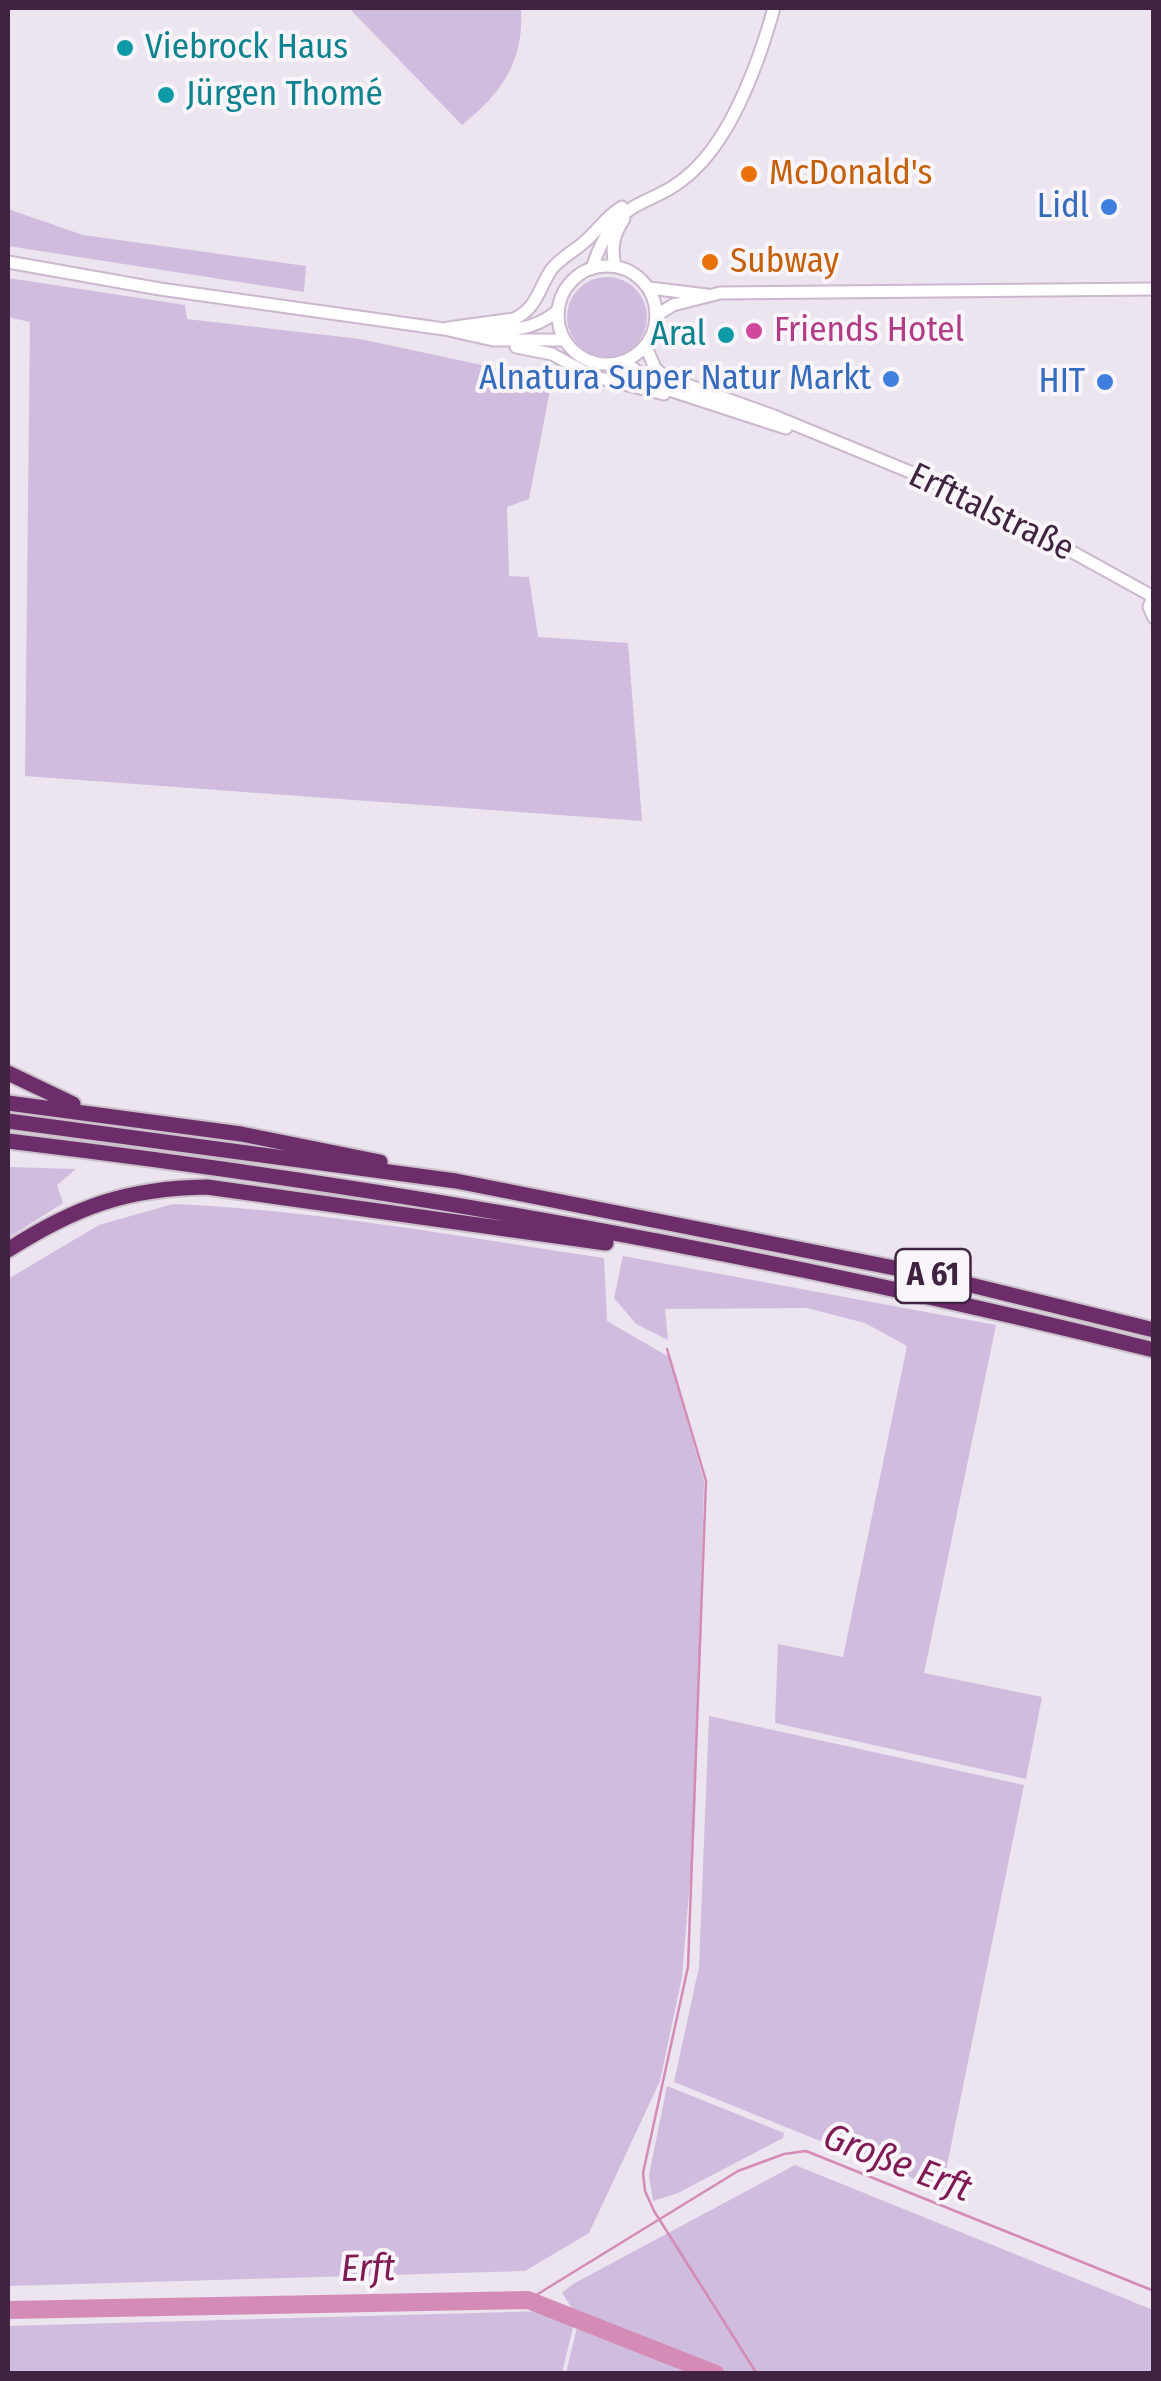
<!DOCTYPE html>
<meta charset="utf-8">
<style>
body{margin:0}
#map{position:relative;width:1161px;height:2381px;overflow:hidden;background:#ece4ee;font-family:"Fira Sans Condensed",sans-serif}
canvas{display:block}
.frame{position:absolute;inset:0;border:10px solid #402340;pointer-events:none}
</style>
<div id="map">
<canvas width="1161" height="2381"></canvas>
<div class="frame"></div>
</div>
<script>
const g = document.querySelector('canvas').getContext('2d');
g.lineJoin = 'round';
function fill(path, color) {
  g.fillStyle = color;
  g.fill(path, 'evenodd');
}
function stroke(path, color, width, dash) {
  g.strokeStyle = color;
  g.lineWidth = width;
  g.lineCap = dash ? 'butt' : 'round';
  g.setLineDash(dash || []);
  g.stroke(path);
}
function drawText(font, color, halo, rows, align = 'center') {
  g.font = font + ' "Fira Sans Condensed",sans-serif';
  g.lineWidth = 8;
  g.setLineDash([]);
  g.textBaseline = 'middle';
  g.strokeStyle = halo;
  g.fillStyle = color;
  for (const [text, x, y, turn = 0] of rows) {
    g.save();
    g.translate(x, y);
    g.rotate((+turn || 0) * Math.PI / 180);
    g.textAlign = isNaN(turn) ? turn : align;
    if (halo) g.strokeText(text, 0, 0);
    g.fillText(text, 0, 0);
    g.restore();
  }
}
const green = new Path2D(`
 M349 8H521C524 61 503 92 462 125Z
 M8 209 83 235 306 266 304 292 8 246Z
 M567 317a40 40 0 1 1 80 0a40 40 0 1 1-80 0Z
 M8 278 185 305 187 319 360 339 552 380 529 499 507 507 509 576 529 577 538 637 628 643 642 821 25 776 30 322 8 317Z
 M8 1167 76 1169 57 1185 63 1203 8 1238Z
 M173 1204C318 1210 461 1237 604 1258L607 1321 669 1357 704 1481 695 1821 682 1977 660 2081 589 2233 525 2271 8 2286V1279L99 1225Z
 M623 1256 996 1325 924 1673 1042 1697 1026 1779 775 1723 778 1644 843 1657 907 1346 865 1323 807 1308 665 1309 668 1340 636 1324 614 1298Z
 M709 1716 1024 1785 942 2190 674 2082 699 1967Z
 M667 2086 784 2133 783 2138 678 2193 653 2201 649 2175Z
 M795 2165 1153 2310V2373H566L579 2319 562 2293 573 2284Z
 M546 2311 575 2319 562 2373H8V2326Z`);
const stream = new Path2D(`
 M667 1349 706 1481 688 1967 643 2173 645 2191 654 2211 757 2374
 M528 2300 738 2171 784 2154 806 2151 1154 2291`);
const river = new Path2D(`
 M8 2310 528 2300 716 2374`);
const secondary = new Path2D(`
 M8 262 160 289 444 329 493 340H564
 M558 315a49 49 0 1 1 98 0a49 49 0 1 1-98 0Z
 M615 266C611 248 613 235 624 219
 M592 268C619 187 652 214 698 166 735 128 760 58 774 8
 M649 288 707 295
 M657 315 673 305 720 293 1154 289
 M448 328 514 319C537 308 538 290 551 270 559 259 571 253 582 244 597 232 605 217 622 207
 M473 328C503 332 534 332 558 310
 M516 347 552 354 592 376 664 394
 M646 347 655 368 665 377 774 416 932 481 1036 532 1152 596
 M624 362 660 387 786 428
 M1154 594 1149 607 1154 618`);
const highway = new Path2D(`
 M8 1073 73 1104
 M8 1103 241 1134 380 1162
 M8 1121 456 1181 930 1275 1154 1330
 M8 1141C393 1187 777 1256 1154 1350
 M8 1250C75 1207 127 1188 207 1187L606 1243`);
const markers = [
 [125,48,10,"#0f9aa8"],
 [166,95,10,"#0f9aa8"],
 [749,174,10,"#e8710a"],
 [1109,207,10,"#3f7fe0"],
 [710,262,10,"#e8710a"],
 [754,331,10,"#d1479c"],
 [726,335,10,"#0f9aa8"],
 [891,379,10,"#3f7fe0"],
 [1105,382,10,"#3f7fe0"]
];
const shields = [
 [933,1276,75]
];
const shieldNames = [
 ["A 61",933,1276]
];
const cultureNames = [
 ["Viebrock Haus",145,48],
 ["Jürgen Thomé",186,95],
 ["Aral",706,335,"right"]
];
const foodNames = [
 ["McDonald's",769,174],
 ["Subway",730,262]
];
const shopNames = [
 ["Lidl",1089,207],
 ["Alnatura Super Natur Markt",871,379],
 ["HIT",1085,382]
];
const hotelNames = [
 ["Friends Hotel",774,331]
];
const streetNames = [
 ["Erfttalstraße",991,513,26]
];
const waterNames = [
 ["Große Erft",897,2164,21],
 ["Erft",368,2270,-1]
];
fill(green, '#cfbcdf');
stroke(stream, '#d48bb6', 2.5);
stroke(river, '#d48bb6', 18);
stroke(secondary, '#cbb7ce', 15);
stroke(highway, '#cac1ca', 19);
stroke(secondary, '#fff', 11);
stroke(highway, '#6d2d6a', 15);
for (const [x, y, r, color] of markers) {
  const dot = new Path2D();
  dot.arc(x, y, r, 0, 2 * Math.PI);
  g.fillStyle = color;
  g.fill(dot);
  stroke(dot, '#f9f5fa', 4);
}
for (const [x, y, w] of shields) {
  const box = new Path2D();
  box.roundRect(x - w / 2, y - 27, w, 54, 8);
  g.fillStyle = '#f9f5fa';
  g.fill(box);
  stroke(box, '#402340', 2.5);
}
drawText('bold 32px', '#402340', null, shieldNames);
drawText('35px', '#0d838f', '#f9f5fa', cultureNames, 'left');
drawText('35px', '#c56008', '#f9f5fa', foodNames, 'left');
drawText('35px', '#366cbe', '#f9f5fa', shopNames, 'right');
drawText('35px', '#b23c85', '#f9f5fa', hotelNames, 'left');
drawText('35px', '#402340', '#f9f5fa', streetNames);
drawText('italic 38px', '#7f1a54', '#f9f5fa', waterNames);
</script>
